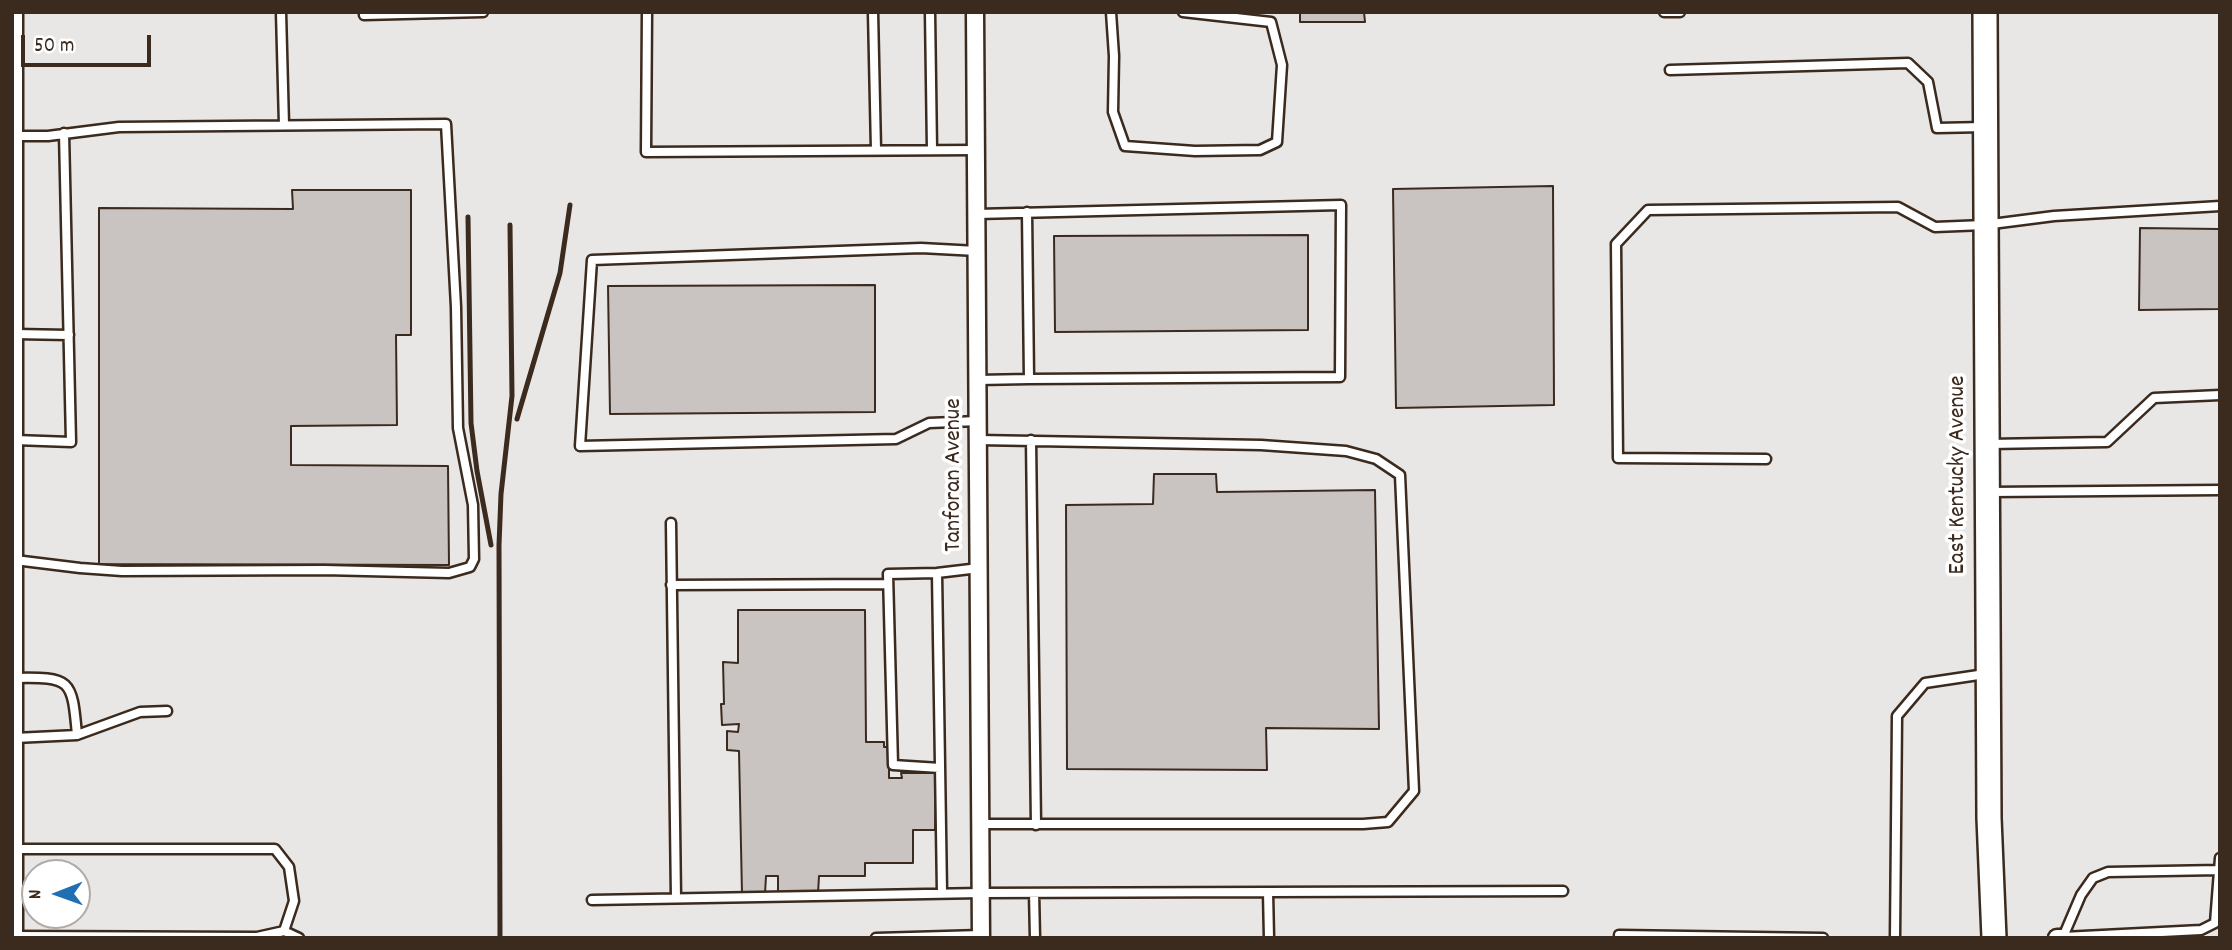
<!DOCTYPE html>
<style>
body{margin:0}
#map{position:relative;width:2232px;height:950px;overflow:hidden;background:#f7f6f6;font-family:Dekko,sans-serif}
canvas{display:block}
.frame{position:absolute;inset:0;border:14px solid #3b2a1e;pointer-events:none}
.north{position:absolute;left:21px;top:859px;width:70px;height:70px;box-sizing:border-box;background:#fff;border:2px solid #b1aaa5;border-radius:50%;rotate:269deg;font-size:19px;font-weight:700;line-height:28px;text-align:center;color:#3b2a1e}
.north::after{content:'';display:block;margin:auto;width:24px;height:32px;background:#1f6fb2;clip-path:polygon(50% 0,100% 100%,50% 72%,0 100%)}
.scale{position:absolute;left:21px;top:35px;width:130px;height:32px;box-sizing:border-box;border:4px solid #3b2a1e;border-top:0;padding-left:9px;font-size:21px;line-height:24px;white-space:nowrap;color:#3b2a1e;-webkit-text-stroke:5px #fff;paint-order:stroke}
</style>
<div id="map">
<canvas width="2232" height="950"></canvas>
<div class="frame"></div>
<div class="north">N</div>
<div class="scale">50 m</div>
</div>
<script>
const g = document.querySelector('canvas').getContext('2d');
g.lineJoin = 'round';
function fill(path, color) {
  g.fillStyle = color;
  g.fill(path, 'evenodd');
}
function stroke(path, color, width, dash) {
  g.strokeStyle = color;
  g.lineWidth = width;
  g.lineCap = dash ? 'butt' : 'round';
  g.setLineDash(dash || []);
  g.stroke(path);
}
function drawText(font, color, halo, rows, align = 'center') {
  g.font = font + ' Dekko,sans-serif';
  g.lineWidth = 7;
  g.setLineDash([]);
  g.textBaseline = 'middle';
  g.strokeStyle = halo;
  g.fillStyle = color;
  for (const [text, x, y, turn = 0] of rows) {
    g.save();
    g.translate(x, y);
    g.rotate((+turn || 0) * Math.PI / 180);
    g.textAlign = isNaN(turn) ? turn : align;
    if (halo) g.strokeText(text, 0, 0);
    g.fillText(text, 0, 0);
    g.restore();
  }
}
const built = new Path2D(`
 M12 12H2220V938H12ZM35 873H77V915H35Z`);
const building = new Path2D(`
 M1300 12H1364L1365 22H1300Z
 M1553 186 1554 405 1396 408 1393 189Z
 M292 190H411V335H396L397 425 291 426V465L448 466 449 565 99 564V208L293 209Z
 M2140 228 2219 229 2220 309 2139 310Z
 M1308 235V330L1055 332 1054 236Z
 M875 285V412L610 414 608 286Z
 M1154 474H1216L1217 492 1375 490 1379 729 1266 728 1267 770 1067 769 1066 505 1153 504Z
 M738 610H865L866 742H884V747H889V778H902L901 773H936L935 830H913V863H865V876H819L818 894H778V876H766L765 894H742L739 751 727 750V731L738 732 739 724 722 725 721 704H724L723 662 738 663Z`);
const lane = new Path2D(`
 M281 12 284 125
 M364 12V15L483 12
 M647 12 646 152 976 150
 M873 12 876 150
 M930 12 932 150
 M1111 12 1114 56 1113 112 1125 146 1195 151 1260 150 1277 142 1282 65 1271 22 1183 12
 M1664 12H1680
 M1670 70 1908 63 1928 82 1937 128 1984 127
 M977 214 1341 205 1340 377 1029 379 1027 212
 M977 251 921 248 592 260 580 446 896 439 929 423 978 421
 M15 334 69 335
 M978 380 1029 379
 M15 440 71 442 64 133
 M978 440 1261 445 1346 451 1376 459 1400 475 1414 791 1388 822 1363 824H981
 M1031 440 1036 825
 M1989 444 2107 442 2154 398 2220 395
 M1766 459 1618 458 1616 244 1648 210 1898 207 1935 227 1984 225 2054 216 2220 206
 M1990 492 2220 490
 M671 523 676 898
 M15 560 80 568 122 571 324 570 449 573 470 567 474 559 473 505 458 428 456 307 446 124 119 127 48 136H15
 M937 573 942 893
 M671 585 888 584
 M14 678C71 677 72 678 77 735
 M15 738 77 735 140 712 167 711
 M940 768 893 765 888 574 937 573 979 568
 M2219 870 2108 872 2093 878 2081 895 2063 937 2201 930 2215 923 2220 858
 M1268 892 1563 891
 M1034 893 1035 938
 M592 900 981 893 1268 892 1269 938
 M284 931 299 938
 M1619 935 1823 938
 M14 936 257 937 284 931 294 901 289 867 275 849H15
 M876 938 981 935
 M1895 938 1897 716 1925 683 1985 674`);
const street = new Path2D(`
 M14 12V938
 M975 12 981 938
 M2057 938H2063`);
const secondary = new Path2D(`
 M1985 12 1989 818 1994 938`);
const rail = new Path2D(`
 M468 217 471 423 477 471 491 545
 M517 419 560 273 570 205
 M500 938 499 545 501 494 512 396 510 225`);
const streetNames = [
 ["Tanforan Avenue",956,475,-90],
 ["East Kentucky Avenue",1960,475,-90]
];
fill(built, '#e9e7e6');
fill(building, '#c9c3c1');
stroke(building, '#3b2a1e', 2);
stroke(lane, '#3b2a1e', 13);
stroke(street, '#3b2a1e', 21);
stroke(secondary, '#3b2a1e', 28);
stroke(lane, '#fff', 8);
stroke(street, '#fff', 16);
stroke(secondary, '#fff', 23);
stroke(rail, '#3b2a1e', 5);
drawText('24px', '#3b2a1e', '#fff', streetNames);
</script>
